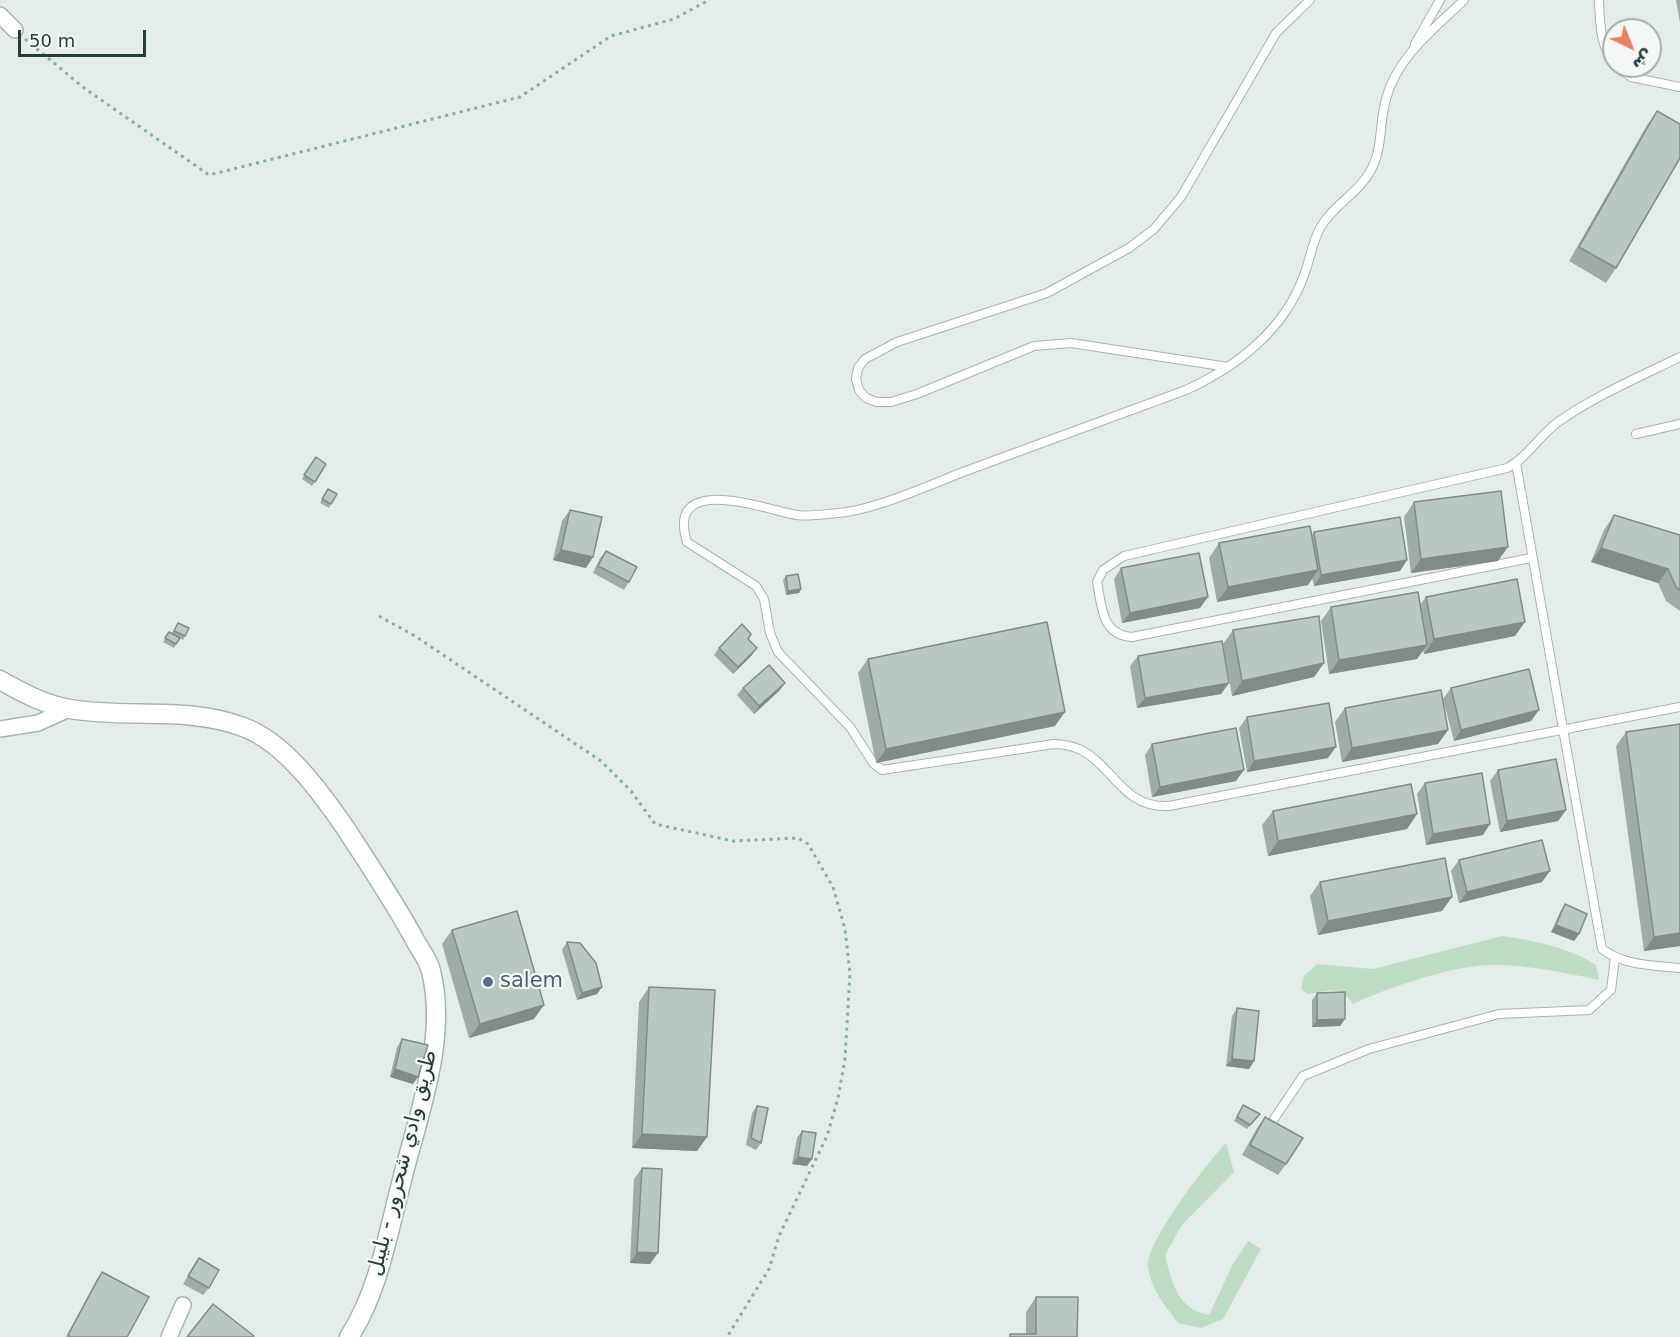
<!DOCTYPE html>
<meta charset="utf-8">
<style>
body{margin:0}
#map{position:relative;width:1680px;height:1337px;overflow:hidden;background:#e3ece8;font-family:"DejaVu Sans","Noto Sans Arabic",sans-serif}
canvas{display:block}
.north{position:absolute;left:1602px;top:18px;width:60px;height:60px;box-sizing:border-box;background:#f4f9f6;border:2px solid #a1aea9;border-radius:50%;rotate:137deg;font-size:16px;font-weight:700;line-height:24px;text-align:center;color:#243d35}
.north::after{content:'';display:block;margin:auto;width:21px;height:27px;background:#eb7f62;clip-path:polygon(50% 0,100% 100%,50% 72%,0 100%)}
.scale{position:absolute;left:18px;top:30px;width:128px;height:27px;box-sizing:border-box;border:3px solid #243d35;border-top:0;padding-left:8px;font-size:18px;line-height:21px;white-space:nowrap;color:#243d35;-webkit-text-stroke:4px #f4f9f6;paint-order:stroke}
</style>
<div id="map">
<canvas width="1680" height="1337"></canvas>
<div class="north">ش</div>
<div class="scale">50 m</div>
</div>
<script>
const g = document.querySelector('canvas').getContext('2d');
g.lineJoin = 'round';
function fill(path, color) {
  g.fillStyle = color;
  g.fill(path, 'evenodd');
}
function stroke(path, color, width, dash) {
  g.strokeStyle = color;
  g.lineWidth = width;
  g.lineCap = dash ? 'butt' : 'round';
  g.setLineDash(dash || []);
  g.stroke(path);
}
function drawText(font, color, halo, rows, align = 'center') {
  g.font = font + ' "DejaVu Sans","Noto Sans Arabic",sans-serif';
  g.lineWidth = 4.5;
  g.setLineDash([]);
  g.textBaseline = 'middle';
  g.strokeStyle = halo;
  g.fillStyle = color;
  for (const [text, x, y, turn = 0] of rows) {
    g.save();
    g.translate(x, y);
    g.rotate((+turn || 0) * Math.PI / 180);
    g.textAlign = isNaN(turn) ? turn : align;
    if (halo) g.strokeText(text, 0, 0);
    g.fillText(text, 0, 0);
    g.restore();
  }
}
const green = new Path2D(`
 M1502 936C1536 941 1567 947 1596 965L1599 980C1561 972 1515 962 1476 966 1442 970 1384 989 1353 1004 1338 982 1328 993 1307 994L1301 989 1304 976 1317 964 1373 969Z
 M1226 1143 1234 1172 1182 1225 1165 1255C1172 1283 1178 1310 1209 1315L1233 1264 1248 1241 1261 1249 1223 1319 1201 1328 1178 1323C1165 1305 1151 1290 1148 1267 1145 1243 1208 1162 1226 1143Z`);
const path = new Path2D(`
 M25 39 84 88 209 175 520 97 611 36 674 19 709 0
 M379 616 415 636 601 761 631 791 655 824 733 841 798 838 808 844 833 887 845 929 850 973 845 1059 838 1098 827 1136 779 1236 769 1269 727 1337`);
const service = new Path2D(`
 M1464 0C1434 29 1397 57 1386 99 1379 123 1383 148 1371 170 1359 193 1333 205 1320 228 1312 243 1310 260 1304 275 1285 330 1236 367 1186 390 1111 417 1037 445 963 472 928 486 874 510 838 513 825 514 809 517 797 515 767 510 665 471 687 542L756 586 764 599 770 633 778 652 850 727 874 764 882 770 1054 744C1111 744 1112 809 1169 806L1680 707
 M1599 0C1600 25 1600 44 1614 64
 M1415 44 1440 0
 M1615 66 1631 77 1680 87
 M1228 367 1071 343 1034 346 917 394 891 402H877L866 398 859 390 856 379 858 368 865 359 897 342 1047 293 1129 248 1154 229 1181 197 1276 33 1310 0
 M1636 434 1680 424
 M1516 463 1602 949C1625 966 1652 965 1680 968
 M1531 558 1132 637C1101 635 1102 606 1097 582L1103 570 1124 556 1507 468C1527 458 1540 435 1558 422 1595 396 1639 377 1680 357
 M1274 1119 1303 1076 1369 1049 1499 1014 1589 1010 1611 990 1615 958`);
const minor = new Path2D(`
 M0 15 15 30
 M0 729 38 723 69 709
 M169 1337 183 1305`);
const tertiary = new Path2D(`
 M0 680C21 692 45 705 70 709 127 719 188 706 243 727 285 742 322 794 346 829 370 866 395 903 416 942 421 951 429 961 431 971 448 1039 418 1115 402 1180 388 1232 379 1291 349 1337`);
const wall = new Path2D(`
 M1676 0H1680V23Z
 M1657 111 1616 268 1606 283 1569 261 1647 125Z
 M316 457 326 464 312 486 302 479Z
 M328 489 331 504 329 508 320 503Z
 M1414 502 1498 561 1411 573 1404 517Z
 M570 510 586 568 553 560 562 521Z
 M1614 515 1680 535V611L1666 601 1658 583 1591 562 1604 530Z
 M1314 532 1407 560 1400 571 1314 586 1312 578 1308 585 1217 602 1209 558 1219 543 1311 536Z
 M606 551 629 582 624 590 593 573 600 558Z
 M1121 568 1200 608 1122 623 1114 579Z
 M786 576 801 589 799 593 786 595 783 580Z
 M1426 597 1515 636 1424 654 1423 650 1417 659 1329 674 1321 621 1331 607 1420 605Z
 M178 623 185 636 183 640 180 638 174 648 163 642 169 632 172 633Z
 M1233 630 1324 663 1314 677 1232 696 1223 644Z
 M719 648 752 655 733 674 714 655Z
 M1138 656 1221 694 1137 708 1130 666Z
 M868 659 1055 726 876 763 858 673Z
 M743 688 780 690 754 714 737 695Z
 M1451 688 1531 721 1454 741 1443 699Z
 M1345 708 1448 730 1438 744 1342 762 1335 722Z
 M1247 717 1328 758 1247 772 1239 728Z
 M1680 724V946L1644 951 1616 746 1626 732Z
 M1152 744 1236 781 1152 797 1145 755Z
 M1498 770 1566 810 1558 821 1500 832 1490 781Z
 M1425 783 1483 835 1426 845 1417 794Z
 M1273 811 1417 814 1407 829 1268 856 1262 825Z
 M1459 860 1542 882 1459 903 1451 871Z
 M1320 882 1442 911 1318 935 1310 896Z
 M1565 904 1579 934 1574 941 1551 932 1560 912Z
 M452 930 534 1019 469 1038 442 944Z
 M567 942 602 987 597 994 577 1000 562 950Z
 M649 987 707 1137 697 1151 632 1148 639 1002Z
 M1317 993 1340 1026 1312 1027V1000Z
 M1237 1008 1254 1061 1249 1069 1226 1066 1232 1016Z
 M402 1039 413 1084 390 1077 397 1047Z
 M757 1106 761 1143 756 1150 746 1145 752 1113Z
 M1241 1109 1260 1114 1247 1129 1234 1121Z
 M1265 1117 1286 1164 1278 1175 1242 1155 1257 1128Z
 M802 1131 807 1166 792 1164 797 1138Z
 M642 1168 650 1264 630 1263 634 1179Z
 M199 1258 209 1288 203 1295 183 1284Z
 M102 1272 127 1337H66L97 1279Z
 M1036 1297 1077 1337 1026 1334V1312Z`);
const shadedWall = new Path2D(`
 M1508 547 1498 561 1411 573 1421 559Z
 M1601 548 1668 569 1658 583 1591 562Z
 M561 550 593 557 586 568 553 560Z
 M1407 560 1400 571 1314 586 1321 575Z
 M1318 570 1308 585 1217 602 1228 587Z
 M801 589 799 593 786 595 788 591Z
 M1208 597 1200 608 1122 623 1130 613Z
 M1525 622 1515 636 1424 654 1434 639Z
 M1427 645 1417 659 1329 674 1339 660Z
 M757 648 752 655 733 674 738 667Z
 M1324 663 1314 677 1232 696 1242 681Z
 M785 683 780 690 754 714 759 706Z
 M1229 683 1221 694 1137 708 1145 698Z
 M1539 710 1531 721 1454 741 1461 730Z
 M1065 712 1055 726 876 763 886 749Z
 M1448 730 1438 744 1342 762 1352 748Z
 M1336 747 1328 758 1247 772 1254 761Z
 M1244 770 1236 781 1152 797 1160 787Z
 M1566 810 1558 821 1500 832 1507 821Z
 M1417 814 1407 829 1268 856 1278 841Z
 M1490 824 1483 835 1426 845 1433 834Z
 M1550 871 1542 882 1459 903 1467 892Z
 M1452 897 1442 911 1318 935 1328 921Z
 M1556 925 1579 934 1574 941 1551 932Z
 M1680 933V946L1644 951 1654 937Z
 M602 987 597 994 577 1000 582 993Z
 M544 1005 534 1019 469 1038 480 1024Z
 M1345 1019 1340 1026 1312 1027 1317 1020Z
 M1232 1059 1254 1061 1249 1069 1226 1066Z
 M395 1069 418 1077 413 1084 390 1077Z
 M642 1134 707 1137 697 1151 632 1148Z
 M798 1157 812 1159 807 1166 792 1164Z
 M637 1252 658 1253 650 1264 630 1263Z`);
const building = new Path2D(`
 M1657 111 1680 124V158L1616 268 1579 247Z
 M316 457 326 464 315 482 304 475Z
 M328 489 337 494 331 504 322 499Z
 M1501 491 1508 547 1421 559 1414 502Z
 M570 510 602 517 593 557 561 550Z
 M1614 515 1680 535V590L1676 587 1668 569 1601 548Z
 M1400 517 1407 560 1321 575 1314 532Z
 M1310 526 1318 570 1228 587 1219 543Z
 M606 551 637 567 629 582 598 566Z
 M1199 553 1208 597 1130 613 1121 568Z
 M798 574 801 589 788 591 786 576Z
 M1517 579 1525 622 1434 639 1426 597Z
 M1418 592 1427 645 1339 660 1331 607Z
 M1319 616 1324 663 1242 681 1233 630Z
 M1047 622 1065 712 886 749 868 659Z
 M178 623 189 628 185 636 174 631Z
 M742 624 751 634 748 639 757 648 738 667 719 648Z
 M169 632 180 638 176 644 165 638Z
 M1222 641 1229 683 1145 698 1138 656Z
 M769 665 785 683 759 706 743 688Z
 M1529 669 1539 710 1461 730 1451 688Z
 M1441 690 1448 730 1352 748 1345 708Z
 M1329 703 1336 747 1254 761 1247 717Z
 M1680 724V933L1654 937 1626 732Z
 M1236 728 1244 770 1160 787 1152 744Z
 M1556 759 1566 810 1507 821 1498 770Z
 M1482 773 1490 824 1433 834 1425 783Z
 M1411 784 1417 814 1278 841 1273 811Z
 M1542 840 1550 871 1467 892 1459 860Z
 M1445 858 1452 897 1328 921 1320 882Z
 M1565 904 1587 914 1579 934 1556 925Z
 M517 911 544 1005 480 1024 452 930Z
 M567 942 580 943 596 963 602 987 582 993Z
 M649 987 715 990 707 1137 642 1134Z
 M1345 992V1019L1317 1020V993Z
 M1237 1008 1259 1011 1254 1061 1232 1059Z
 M402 1039 428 1045 418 1077 395 1069Z
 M1243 1105 1260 1114 1250 1125 1237 1117Z
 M757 1106 768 1108 761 1143 751 1138Z
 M1265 1117 1303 1138 1286 1164 1250 1145Z
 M802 1131 816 1133 812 1159 798 1157Z
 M642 1168 662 1169 658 1253 637 1252Z
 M199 1258 219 1270 209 1288 188 1276Z
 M102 1272 149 1297 127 1337H71L68 1335Z
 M1036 1297H1078L1077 1337H1010V1334H1036Z
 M213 1304 254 1336 253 1337H187Z`);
const markers = [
 [488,982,6,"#5c6f8a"]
];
const serviceNames = [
 ["salem",500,982]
];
const streetNames = [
 ["طريق وادي شحرور - بليبل",403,1163,-76]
];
fill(green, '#bddcc4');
stroke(service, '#a6b4af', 10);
stroke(minor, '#a6b4af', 18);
stroke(tertiary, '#a6b4af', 21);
stroke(path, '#85aea0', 3, [3, 4.5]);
stroke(service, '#fff', 8);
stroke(minor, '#fff', 15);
stroke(tertiary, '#fff', 18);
fill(wall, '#9faba6');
fill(shadedWall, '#828b87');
fill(building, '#b9c7c1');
stroke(building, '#828b87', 1.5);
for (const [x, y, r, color] of markers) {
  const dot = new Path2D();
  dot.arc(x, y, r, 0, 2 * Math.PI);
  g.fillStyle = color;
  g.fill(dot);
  stroke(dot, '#f4f9f6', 2);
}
drawText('21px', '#4e5e75', '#f4f9f6', serviceNames, 'left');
drawText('21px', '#243d35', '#f4f9f6', streetNames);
</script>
